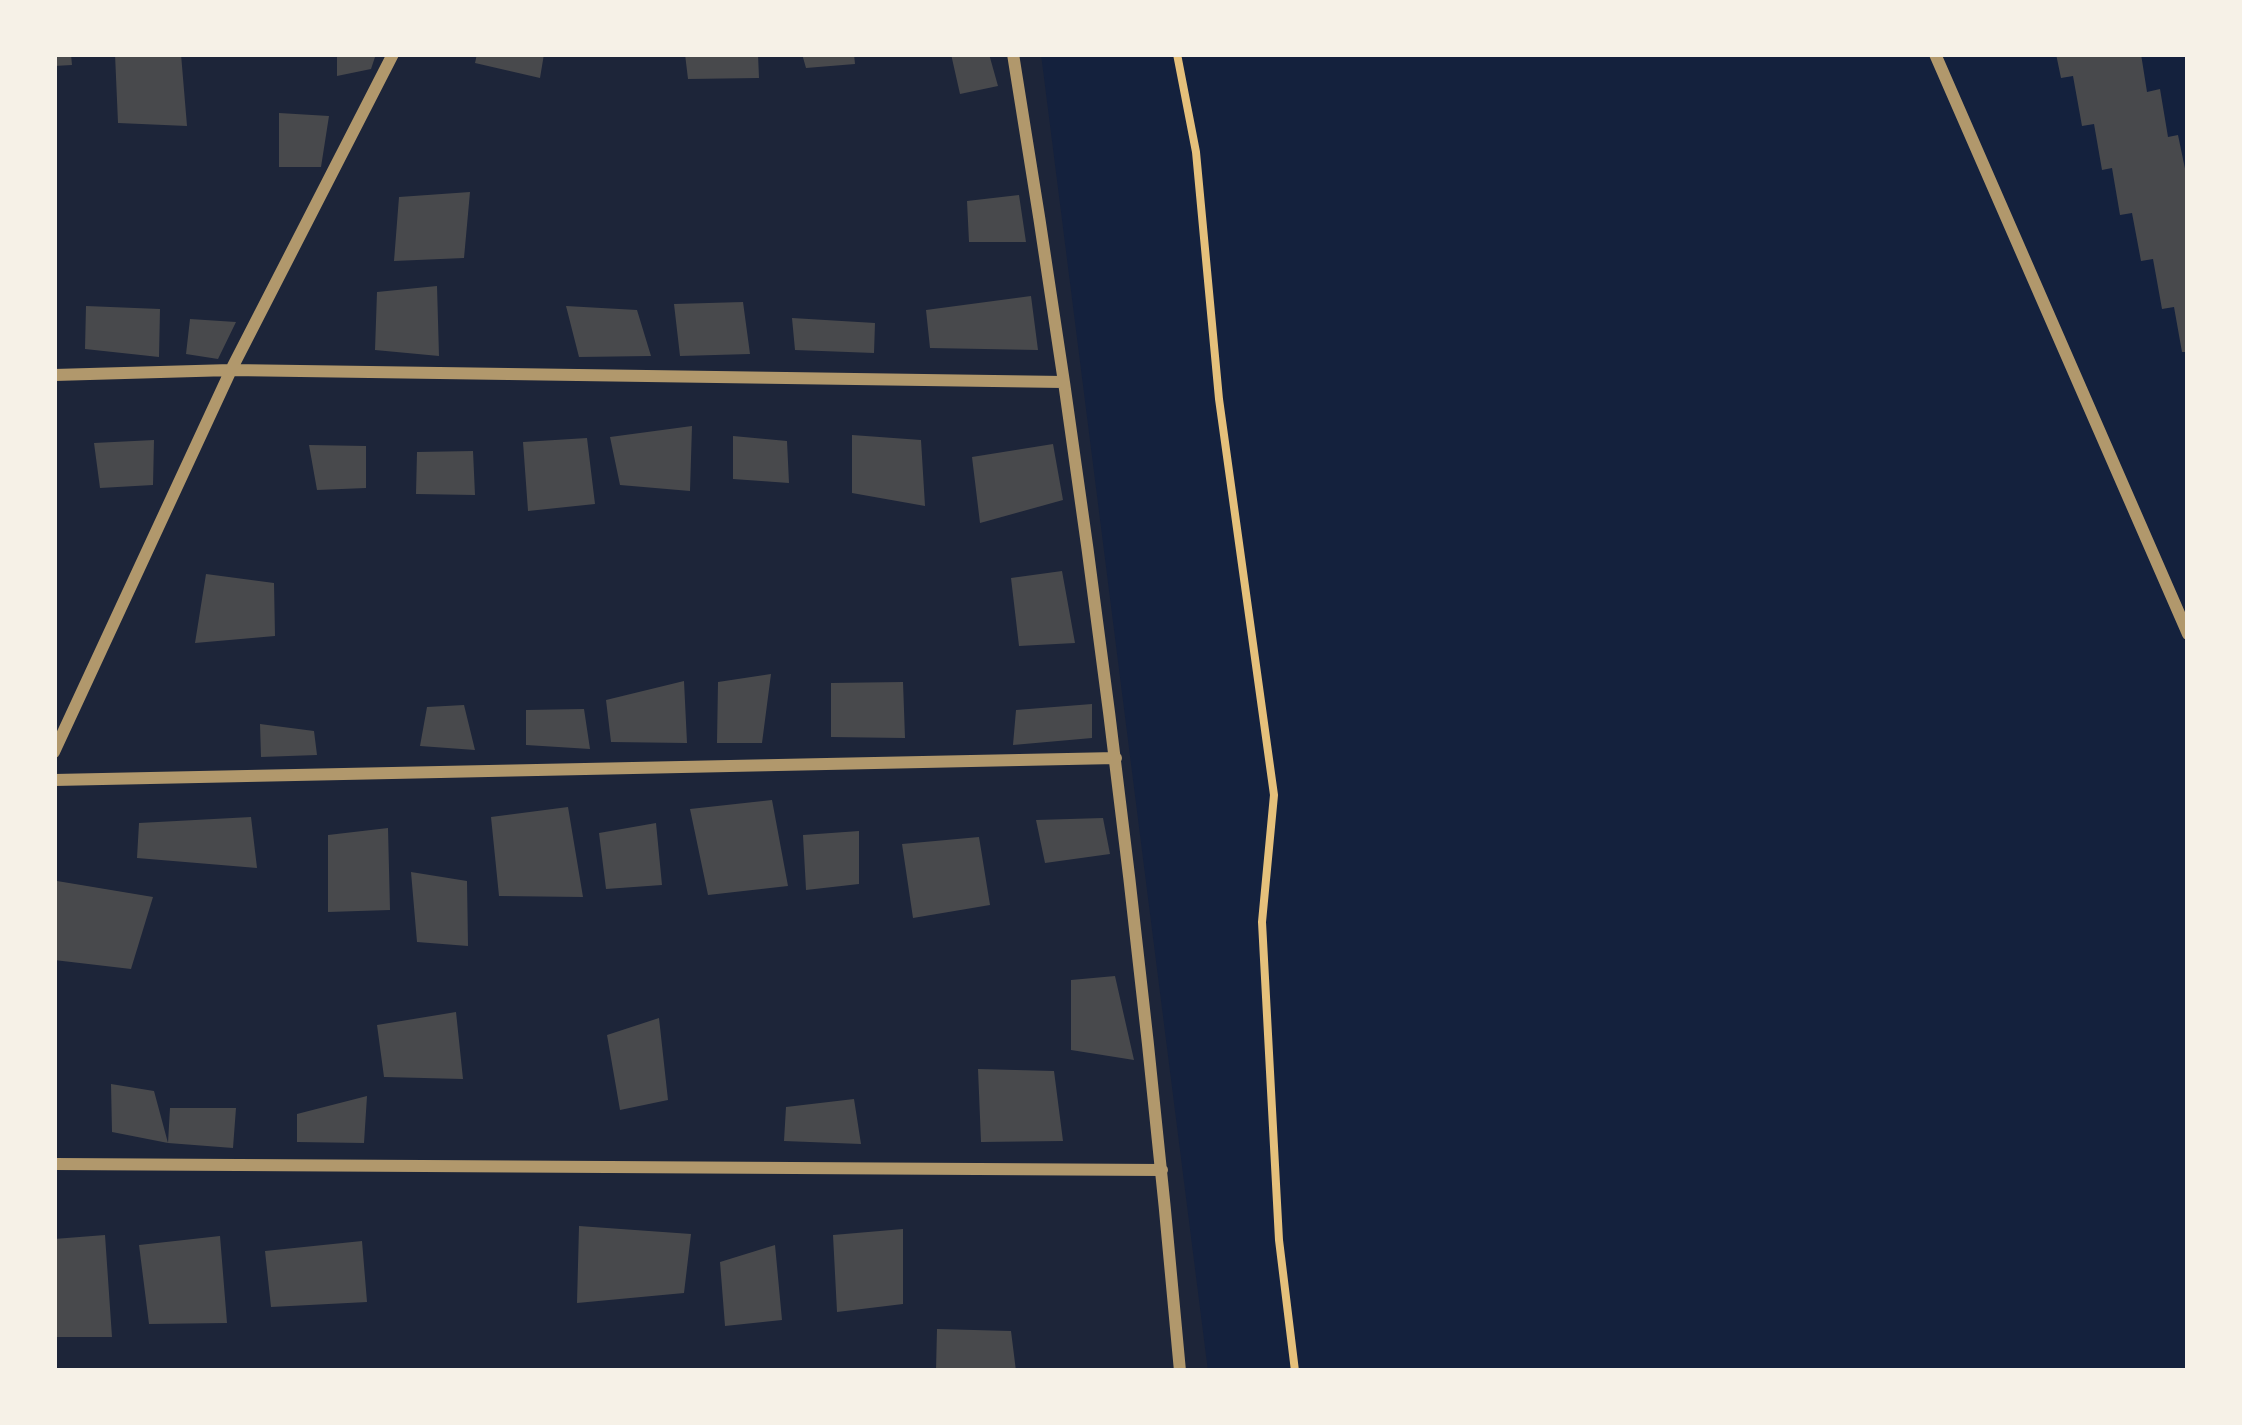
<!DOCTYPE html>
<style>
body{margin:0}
#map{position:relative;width:2242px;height:1425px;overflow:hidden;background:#14213d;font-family:Barlow,sans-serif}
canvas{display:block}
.frame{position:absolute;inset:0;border:57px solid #f6f1e7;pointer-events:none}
</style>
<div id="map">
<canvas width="2242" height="1425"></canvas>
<div class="frame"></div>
</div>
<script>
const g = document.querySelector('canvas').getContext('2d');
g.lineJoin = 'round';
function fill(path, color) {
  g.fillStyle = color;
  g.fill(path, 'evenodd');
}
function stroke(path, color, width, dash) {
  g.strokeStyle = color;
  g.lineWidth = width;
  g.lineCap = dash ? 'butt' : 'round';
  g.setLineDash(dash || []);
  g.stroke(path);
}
const green = new Path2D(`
 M54 54H1041L1208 1371H54Z`);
const building = new Path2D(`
 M54 54H71L72 65 54 66Z
 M115 54H181L187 126 118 123Z
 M337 54H376L371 69 337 76Z
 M477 54H544L540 78 475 63Z
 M685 54H758L759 78 688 79Z
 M802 54H854L855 64 806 68Z
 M951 54H989L998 86 960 94Z
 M2056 54H2141L2147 92 2160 89 2168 137 2178 135 2188 183V352H2182L2174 307 2162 309 2153 259 2141 261 2132 213 2120 215 2112 168 2102 170 2094 124 2082 126 2073 76 2061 78Z
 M279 113 329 116 321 167H279Z
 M470 192 464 258 394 261 399 197Z
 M1019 195 1026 242H969L967 201Z
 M437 286 439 356 375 350 377 292Z
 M1031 296 1038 350 930 348 926 310Z
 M743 302 750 354 680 356 674 304Z
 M86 306 160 309 159 357 85 349Z
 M566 306 637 310 651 356 579 357Z
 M792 318 875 323 874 353 795 350Z
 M190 319 236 322 218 359 186 354Z
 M692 426 690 491 620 485 610 437Z
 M852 435 921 440 925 506 852 493Z
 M733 436 787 441 789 483 733 479Z
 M587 438 595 504 528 511 523 442Z
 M154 440 153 485 100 488 94 443Z
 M1053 444 1063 500 980 523 972 457Z
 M309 445 366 446V488L317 490Z
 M473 451 475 495 416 494 417 452Z
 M1062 571 1075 643 1019 646 1011 578Z
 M206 574 274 583 275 636 195 643Z
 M771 674 762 743H717L718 682Z
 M684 681 687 743 611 742 606 700Z
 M903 682 905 738 831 737V683Z
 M1092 704V738L1013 745 1016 710Z
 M464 705 475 750 420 746 427 707Z
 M584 709 590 749 526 745V710Z
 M260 724 314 731 317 755 261 757Z
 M772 800 788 886 708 895 690 809Z
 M568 807 583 897 499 896 491 817Z
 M251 817 257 868 137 858 139 823Z
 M1103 818 1110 854 1045 863 1036 820Z
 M656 823 662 885 606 889 599 833Z
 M388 828 390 910 328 912V835Z
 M859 831V884L806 890 803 835Z
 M979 837 990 905 913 918 902 844Z
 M411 872 467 881 468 946 417 942Z
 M57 881 153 897 131 969 54 960V899Z
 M1115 976 1134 1060 1071 1050V980Z
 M456 1012 463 1079 384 1077 377 1025Z
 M659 1018 668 1100 620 1110 607 1035Z
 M978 1069 1054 1071 1063 1141 981 1142Z
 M111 1084 154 1091 168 1143 170 1108H236L233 1148 168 1143 112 1132Z
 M367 1096 364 1143 297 1142V1114Z
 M854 1099 861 1144 784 1141 786 1107Z
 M579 1226 691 1234 684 1293 577 1303Z
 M903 1229V1304L837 1312 833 1235Z
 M105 1235 112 1337H54V1239Z
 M220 1236 227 1323 149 1324 139 1245Z
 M362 1241 367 1302 271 1307 265 1251Z
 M775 1245 782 1320 725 1326 720 1262Z
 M937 1329 1011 1331 1016 1371H936Z`);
const path = new Path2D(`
 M1177 54 1196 152 1219 399 1274 795 1262 922 1279 1240 1295 1371`);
const minor = new Path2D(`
 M1013 54C1085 491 1141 930 1180 1371
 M1935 54 2188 634
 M54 375 231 370 1063 382
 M54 752 231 370 393 54
 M54 780 1116 758
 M54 1164 1162 1170`);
fill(green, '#1d2539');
fill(building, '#48494c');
stroke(path, '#e5c07b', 8);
stroke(minor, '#b1986c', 12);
</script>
